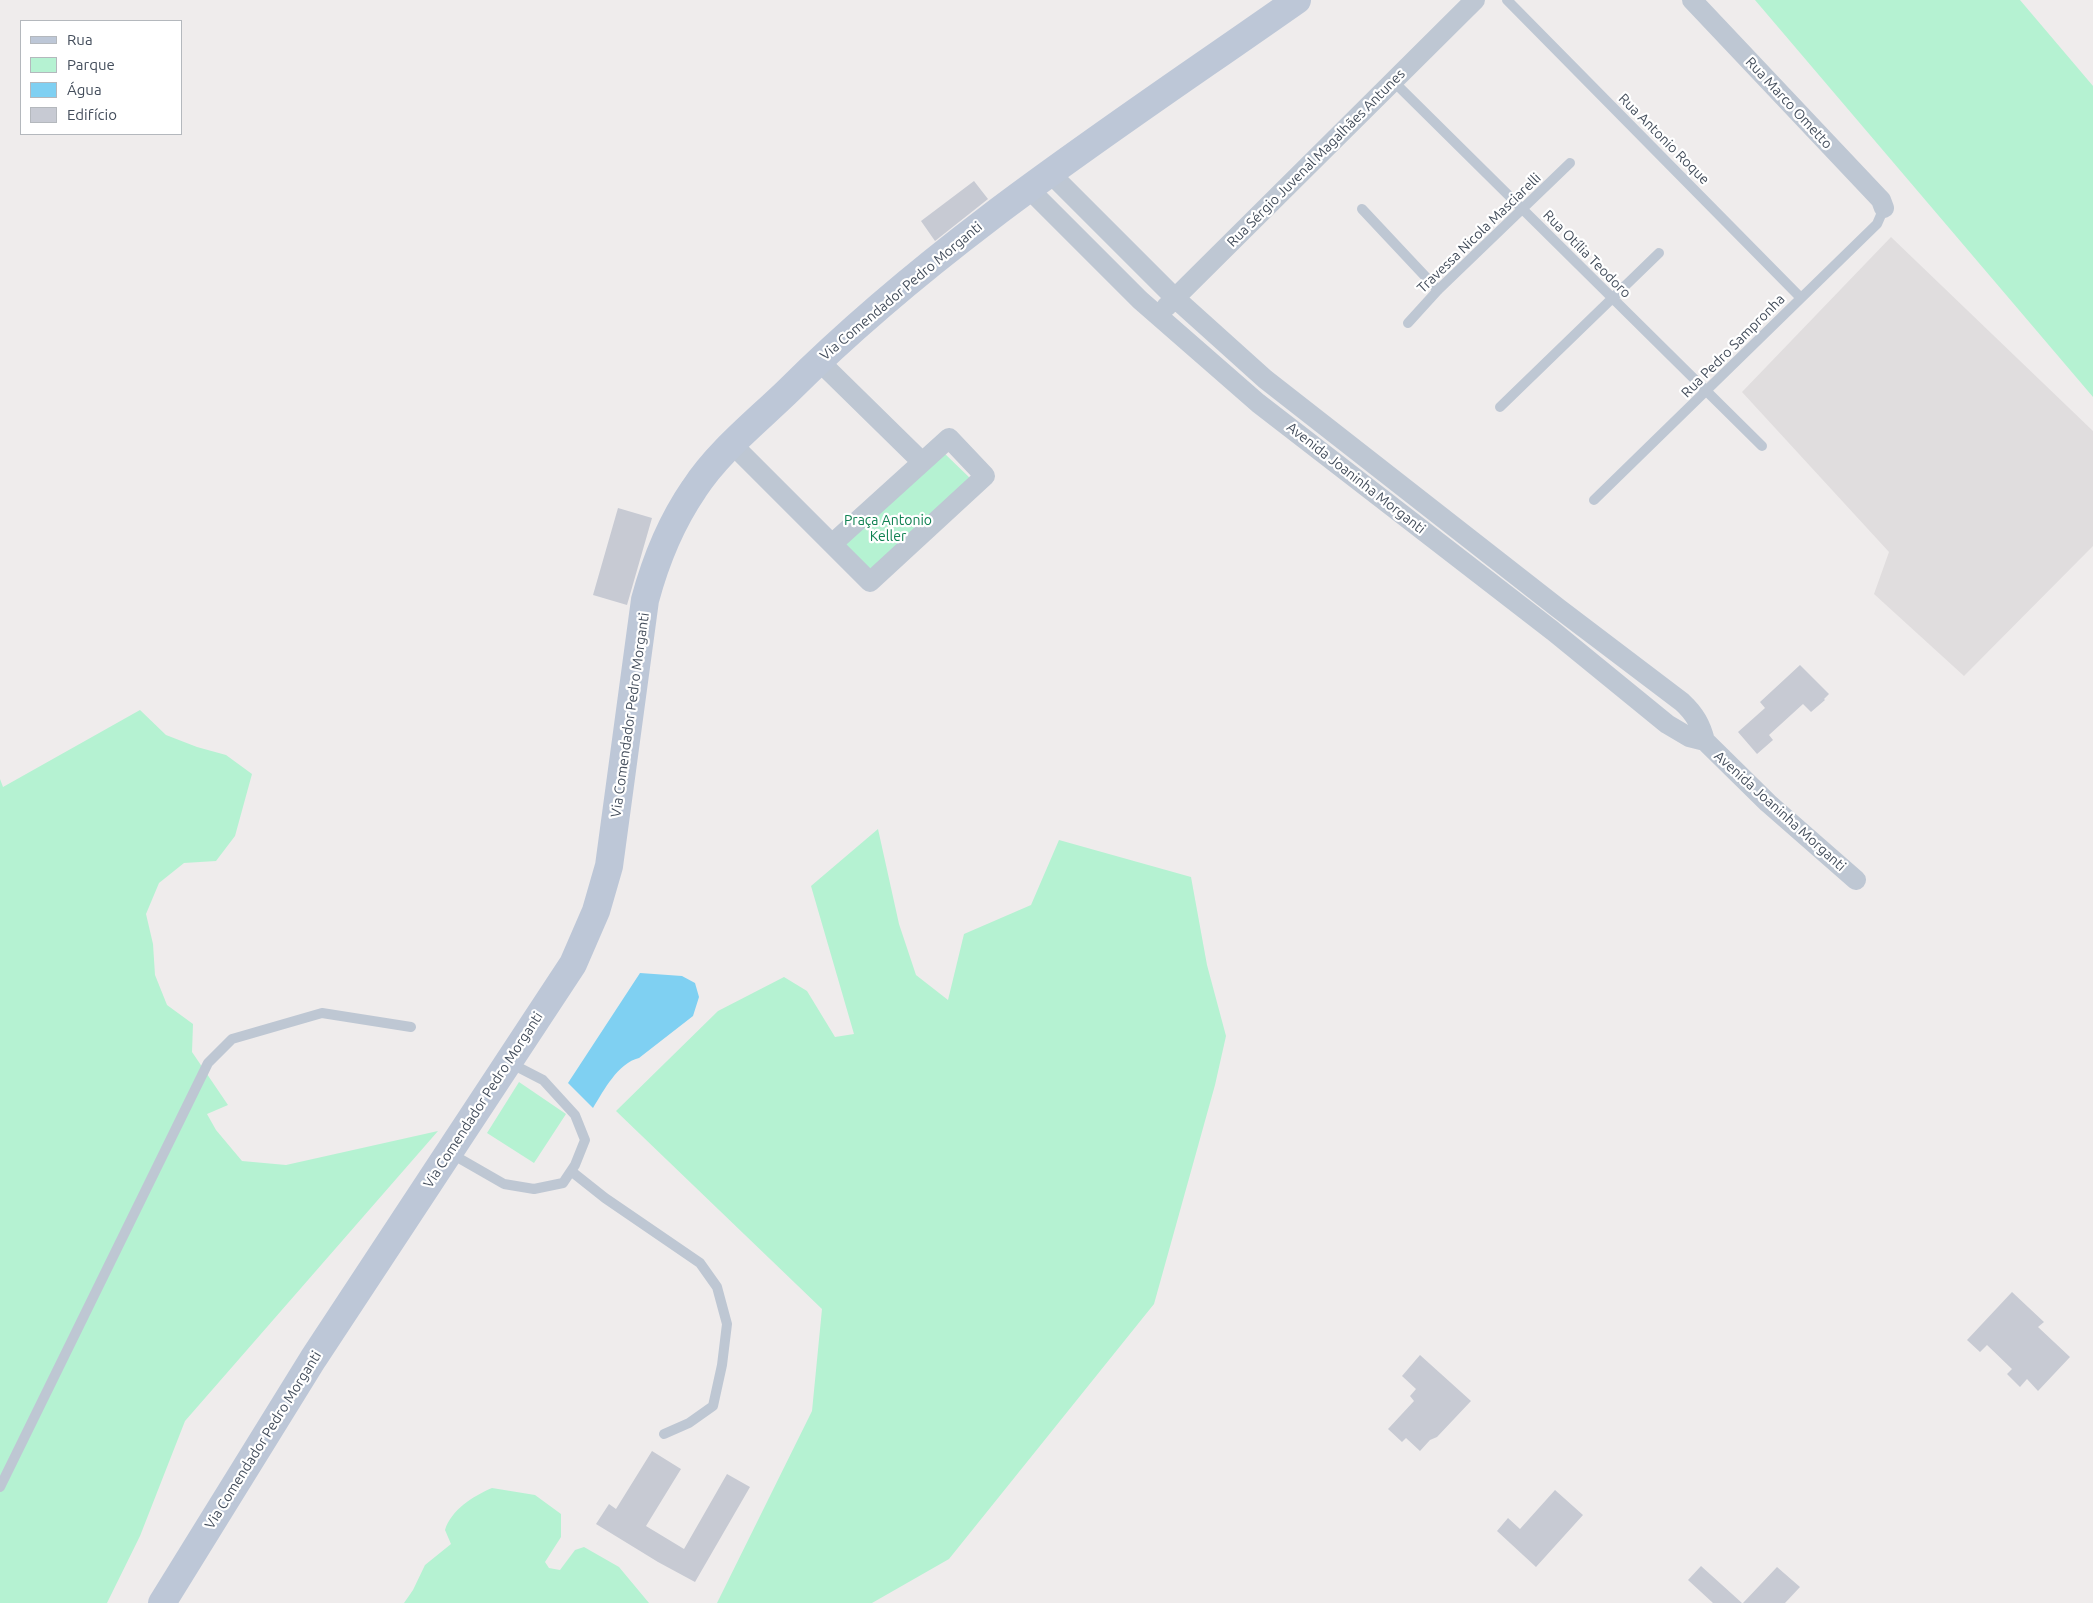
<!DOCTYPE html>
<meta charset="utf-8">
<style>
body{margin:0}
#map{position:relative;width:2093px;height:1603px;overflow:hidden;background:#efecec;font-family:Ubuntu,sans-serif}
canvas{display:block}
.legend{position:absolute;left:20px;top:20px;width:162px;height:115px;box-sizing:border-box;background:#fff;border:1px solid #b4b8bd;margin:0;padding:6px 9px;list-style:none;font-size:15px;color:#434d5b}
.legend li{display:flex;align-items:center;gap:10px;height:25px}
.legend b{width:25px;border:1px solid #b4b8bd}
</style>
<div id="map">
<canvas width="2093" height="1603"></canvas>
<ul class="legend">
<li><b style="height:6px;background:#bdc7d7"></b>Rua</li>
<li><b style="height:14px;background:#b5f2d2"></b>Parque</li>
<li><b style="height:14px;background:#7fd0f2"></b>Água</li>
<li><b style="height:14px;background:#c7cad3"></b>Edifício</li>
</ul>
</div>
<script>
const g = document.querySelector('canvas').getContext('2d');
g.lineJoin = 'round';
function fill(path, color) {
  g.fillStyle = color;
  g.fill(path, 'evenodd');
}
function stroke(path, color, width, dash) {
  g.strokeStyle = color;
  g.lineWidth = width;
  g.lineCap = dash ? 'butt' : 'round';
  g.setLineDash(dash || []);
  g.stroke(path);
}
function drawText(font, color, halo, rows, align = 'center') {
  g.font = font + ' Ubuntu,sans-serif';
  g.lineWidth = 4.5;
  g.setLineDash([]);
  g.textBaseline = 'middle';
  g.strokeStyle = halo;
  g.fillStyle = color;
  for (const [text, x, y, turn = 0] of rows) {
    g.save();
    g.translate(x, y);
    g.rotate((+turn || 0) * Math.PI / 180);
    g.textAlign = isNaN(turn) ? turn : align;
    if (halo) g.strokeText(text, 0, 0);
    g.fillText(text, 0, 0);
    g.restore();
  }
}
const education = new Path2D(`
 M1891 237 2093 431V546L1964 676 1874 594 1889 552 1742 392Z`);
const green = new Path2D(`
 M1755 0H2020L2093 86V397Z
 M943 452 972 480 870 574 841 544Z
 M140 710 166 735 197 747 226 755 252 774 235 836 216 861 184 863 159 883 146 914 153 944 155 975 167 1005 193 1024 192 1052 228 1105 207 1114 216 1130 242 1161 286 1165 438 1131 185 1421 140 1536 107 1603H0V779L3 787Z
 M878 829 899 924 916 975 948 1000 964 934 1031 905 1059 840 1191 877 1207 965 1226 1036 1215 1085 1154 1304 949 1559 872 1603H717L812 1411 822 1309 616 1111 718 1011 784 977 807 991 835 1037 854 1034 811 886Z
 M519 1082 566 1114 534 1163 487 1133Z
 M492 1488 535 1495 561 1514V1537L545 1562 549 1568 560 1570 575 1550 584 1547 619 1567 649 1603H404L413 1590 425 1565 451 1544 445 1530C451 1510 473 1496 492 1488Z`);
const water = new Path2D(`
 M640 973 682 976 695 983 699 997 693 1016 639 1058C618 1063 604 1090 593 1108L568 1083Z`);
const building = new Path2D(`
 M974 181 988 199 935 241 921 221Z
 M618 508 652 518 627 605 593 595Z
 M1800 665 1829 694 1824 699 1825 700 1811 712 1803 704 1769 735 1773 740 1757 754 1738 732 1765 708 1760 702Z
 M2012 1292 2044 1322 2038 1327 2070 1357 2038 1391 2027 1379 2020 1387 2007 1374 2012 1369 1987 1345 1980 1352 1967 1340Z
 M1420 1355 1471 1401 1437 1437 1430 1440 1420 1451 1406 1438 1402 1442 1388 1429 1414 1401 1410 1396 1416 1389 1402 1376Z
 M652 1451 681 1469 646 1526 684 1549 727 1474 750 1487 695 1582 658 1562 596 1524 609 1504 616 1509Z
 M1555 1490 1583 1515 1536 1567 1497 1531 1508 1518 1520 1529Z
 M1701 1566 1742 1603H1713L1688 1580Z
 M1777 1567 1800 1587 1785 1603H1743Z`);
const lane = new Path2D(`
 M1507 0 1801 298
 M1393 81 1762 446
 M1362 209 1438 290
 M1408 323 1438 290 1570 163
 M1500 407 1659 253
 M1594 500 1877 224 1884 208
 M450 1153 504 1184 534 1189 563 1183 575 1165 585 1140 575 1115 543 1080 510 1063
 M571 1171 605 1198 700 1263 717 1287 727 1324 722 1365 713 1406 689 1423 664 1434
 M0 1487 208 1063 232 1039 322 1013 411 1027`);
const street = new Path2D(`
 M1692 0 1881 200 1884 208
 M1050 173 1175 298 1265 379 1558 608 1682 702C1695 714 1701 725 1705 741
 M1028 188 1140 300 1258 403 1553 631 1667 724 1689 737 1705 741 1768 803 1856 880
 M1166 307 1475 0
 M818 360 922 462
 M733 445 870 582 985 476 949 438 832 544`);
const secondary = new Path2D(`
 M162 1603 313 1359 573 964 596 911 609 866 645 600C656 559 670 524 694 489 718 452 756 422 788 391 940 239 1122 123 1297 0`);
const streetNames = [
 ["Rua Marco Ometto",1789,103,47],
 ["Rua Antonio Roque",1664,139,45],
 ["Rua Sérgio Juvenal Magalhães Antunes",1316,158,-45],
 ["Travessa Nicola Masciarelli",1479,233,-44],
 ["Rua Otília Teodoro",1587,254,45],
 ["Via Comendador Pedro Morganti",901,291,-40],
 ["Rua Pedro Sampronha",1733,346,-45],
 ["Avenida Joaninha Morganti",1356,478,38],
 ["Via Comendador Pedro Morganti",630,715,-82],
 ["Avenida Joaninha Morganti",1780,811,42],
 ["Via Comendador Pedro Morganti",483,1100,-57],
 ["Via Comendador Pedro Morganti",263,1440,-58]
];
const parkNames = [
 ["Praça Antonio",888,520],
 ["Keller",888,536]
];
fill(education, '#e0ddde');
fill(green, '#b5f2d2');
fill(water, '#7fd0f2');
fill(building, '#c7cad3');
stroke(lane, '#bec7d3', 10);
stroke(street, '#bec7d3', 20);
stroke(secondary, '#bdc7d7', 28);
drawText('14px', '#434d5b', '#fff', streetNames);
drawText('14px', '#0f8152', '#fff', parkNames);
</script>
